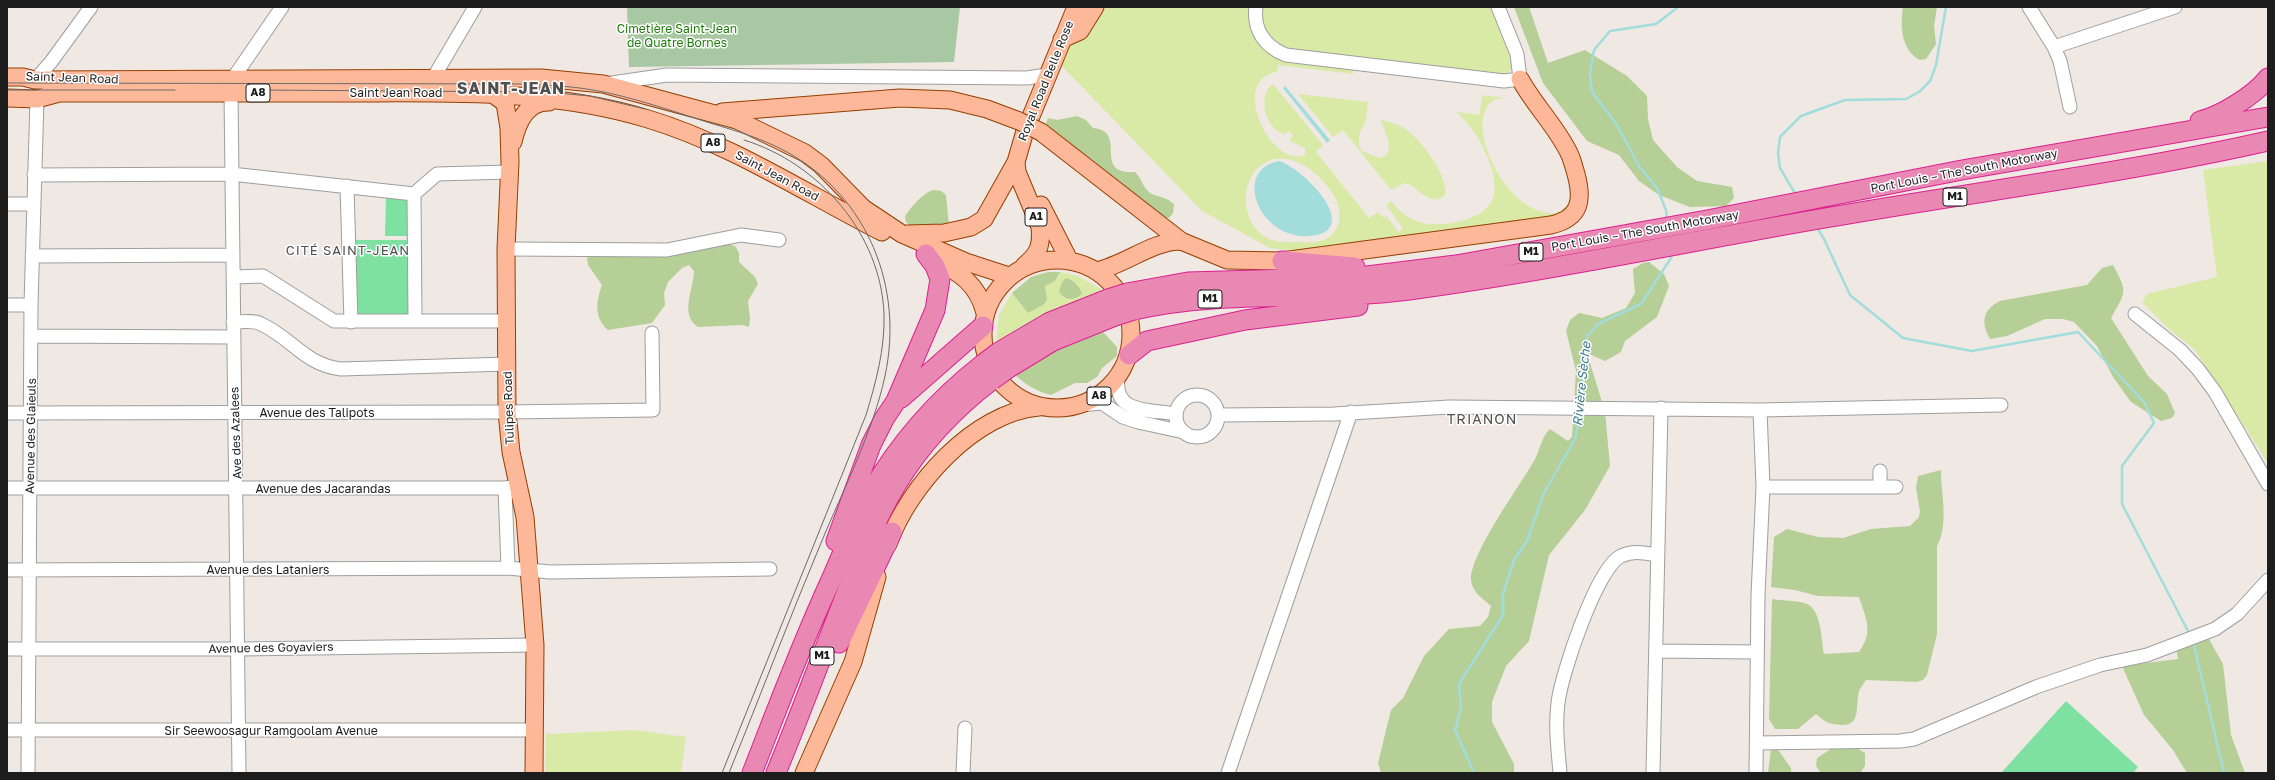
<!DOCTYPE html>
<meta charset="utf-8">
<style>
body{margin:0}
#map{position:relative;width:2275px;height:780px;overflow:hidden;background:#efe8e3;font-family:"Golos Text",sans-serif}
canvas{display:block}
.frame{position:absolute;inset:0;border:8px solid #1d1d1d;pointer-events:none}
</style>
<div id="map">
<canvas width="2275" height="780"></canvas>
<div class="frame"></div>
</div>
<script>
const g = document.querySelector('canvas').getContext('2d');
g.lineJoin = 'round';
function fill(path, color) {
  g.fillStyle = color;
  g.fill(path, 'evenodd');
}
function stroke(path, color, width, dash) {
  g.strokeStyle = color;
  g.lineWidth = width;
  g.lineCap = dash ? 'butt' : 'round';
  g.setLineDash(dash || []);
  g.stroke(path);
}
function drawText(font, color, halo, rows, align = 'center') {
  g.font = font + ' "Golos Text",sans-serif';
  g.lineWidth = 3;
  g.setLineDash([]);
  g.textBaseline = 'middle';
  g.strokeStyle = halo;
  g.fillStyle = color;
  for (const [text, x, y, turn = 0] of rows) {
    g.save();
    g.translate(x, y);
    g.rotate((+turn || 0) * Math.PI / 180);
    g.textAlign = isNaN(turn) ? turn : align;
    if (halo) g.strokeText(text, 0, 0);
    g.fillText(text, 0, 0);
    g.restore();
  }
}
const grass = new Path2D(`
 M1099 7H1251L1260 42 1354 68 1353 74 1278 65 1277 72C1228 79 1271 169 1305 155V148L1290 141 1293 135 1288 131 1286 134C1266 132 1256 95 1273 84L1323 145 1316 152 1369 218 1378 212 1384 218 1386 216 1399 232 1403 229 1386 205 1391 201C1411 225 1427 227 1457 222 1498 213 1502 190 1486 154 1479 138 1470 123 1456 112L1479 115 1483 95 1504 98C1455 99 1498 214 1553 213 1565 212 1570 202 1571 192L1572 203 1559 217 1294 251 1270 248 1202 211 1060 64 1066 48 1072 44ZM1273 159C1280 159 1287 158 1294 161 1317 168 1353 206 1335 231 1328 242 1314 243 1302 242 1292 242 1281 243 1272 240 1246 231 1238 194 1254 173 1258 166 1266 162 1273 159Z
 M1261 7H1493C1498 21 1513 50 1512 65 1512 71 1507 74 1502 76L1287 50C1266 37 1263 31 1261 7Z
 M1298 94 1368 102 1366 120 1359 135V145L1362 151 1379 158C1399 154 1383 130 1381 120 1389 122 1397 124 1404 128 1420 138 1449 176 1445 195 1430 209 1418 186 1405 183L1391 190 1343 130 1333 137Z
 M2268 161V463L2195 350 2168 328 2142 302 2147 294 2217 277 2203 170Z
 M1060 272 1078 276 1104 291 1046 314 996 343 999 315 1012 293 1028 313 1042 305 1047 300 1045 286 1058 278ZM1072 280 1081 290 1070 300 1059 291 1062 282Z
 M635 730 686 737 681 773H545L546 734Z`);
const forest = new Path2D(`
 M1514 7H1529L1548 63 1585 50 1627 76 1647 96 1648 119 1653 140 1677 167 1697 181 1732 187 1734 198 1726 206 1690 207 1659 195 1639 181 1619 155 1587 141 1543 83Z
 M1903 7H1937L1934 26 1936 44 1926 59 1920 60C1901 50 1900 26 1903 7Z
 M1077 116 1086 120 1093 128C1129 131 1091 175 1135 172 1142 178 1142 187 1150 193 1159 198 1163 195 1174 204L1173 213 1169 218H1163L1094 161 1045 126 1048 118 1057 120Z
 M933 190 941 191 946 195 949 226H911L906 222 905 216C912 206 922 194 933 190Z
 M727 244 735 246 739 253V262L755 277 758 284 748 301 750 319 749 327 742 325 698 327C679 315 694 288 694 271L689 265 682 268 668 282 664 293 665 305 652 323 608 330C594 318 596 302 602 285L588 265 587 258 591 255Z
 M1649 262 1664 274 1669 286 1657 317 1625 341 1621 352 1605 361 1587 353 1605 412 1610 466 1585 510 1549 555 1529 641 1506 666 1492 702V722L1514 764V773H1381L1378 763 1391 710 1403 698 1424 656 1449 629 1480 626 1488 617 1491 606C1483 599 1472 592 1471 580 1470 554 1519 487 1534 461 1540 451 1541 437 1550 429L1568 441 1572 437 1576 371 1566 331 1570 320 1579 313 1602 318 1626 308 1635 293 1633 269 1643 263Z
 M2113 265C2128 293 2126 291 2111 318L2148 376 2167 394 2175 413 2172 418 2161 421 2131 402 2113 377 2097 346 2074 322 2063 319H2045L2007 336 1990 339C1981 323 1982 310 2000 301L2087 285 2102 268Z
 M1048 272H1060L1055 281 1045 286 1047 300 1043 305 1028 313 1012 293 1031 277Z
 M1066 278C1074 280 1080 287 1082 294 1074 301 1064 301 1059 291L1062 282Z
 M1103 332 1117 347V356L1102 368 1097 377 1087 383H1075L1051 395C1036 391 1026 385 1015 375L1055 350Z
 M1941 470C1941 495 1949 524 1937 546V634L1927 675 1923 680 1917 682 1866 680C1864 683 1861 687 1859 691 1855 705 1862 726 1841 725 1829 724 1825 722 1816 714L1798 729H1775L1769 719 1772 599C1783 601 1797 600 1807 604 1822 611 1821 640 1824 654L1859 652C1874 631 1866 619 1859 597L1818 596 1795 590 1771 587 1774 537 1787 529 1818 537 1843 538 1871 529 1910 526 1919 517 1920 511 1916 488 1918 476Z
 M2206 634 2223 664 2231 735 2245 773H2187L2173 750 2144 715 2122 666 2178 659 2176 648Z
 M1837 745 1855 747 1865 753V766L1860 773H1821L1816 766 1817 758Z
 M1776 747 1791 768V773H1768L1771 750Z`);
const cemetery = new Path2D(`
 M627 7H960L954 62 629 67Z`);
const pitch = new Path2D(`
 M386 198 410 199V236H385Z
 M356 240H409V314H356Z
 M2066 701 2138 767 2133 773H2001Z`);
const water = new Path2D(`
 M1285 86 1330 140 1327 143 1283 88Z
 M1279 161C1305 169 1364 231 1310 236 1260 241 1231 170 1279 161Z`);
const stream = new Path2D(`
 M1796 195 1780 168 1778 153 1780 137 1801 116 1845 100 1906 99 1919 92 1930 81 1936 65 1946 7
 M1667 219 1666 210 1657 188 1639 166 1617 125 1592 92 1590 74 1594 50 1610 31 1656 24 1678 7
 M1816 226 1824 239 1850 295 1903 338 1972 351 2078 332 2144 402 2154 423 2122 466V504L2190 635
 M1581 404 1587 336 1598 324 1641 304 1671 258V254
 M2193 641 2224 773
 M1474 773 1455 730 1461 708 1459 684 1503 615V594L1514 560 1527 541 1544 493 1575 439 1581 413`);
const minor = new Path2D(`
 M1256 7C1253 30 1265 47 1286 55L1504 81 1520 79 1517 54 1498 7
 M2029 7 2054 47 2060 61 2070 107
 M2054 47 2175 7
 M35 80 51 62 91 7
 M232 80 282 7
 M432 80 475 7
 M605 84 667 75 1027 78 1046 75 1050 71
 M231 93 239 773
 M34 175 231 174 414 194 437 174 509 172
 M347 186 351 322
 M414 194 415 321
 M7 204H33
 M506 249 667 250 741 235 779 240
 M32 256 233 255
 M233 277 263 276 334 321H507
 M7 305H31
 M2135 314 2180 350 2198 369 2215 392 2268 484
 M233 322C241 322 254 320 261 324 292 338 305 365 341 369L507 364
 M32 336 234 337
 M1118 377C1113 415 1150 409 1176 414
 M1176 416a21 21 0 1 1 42 0a21 21 0 1 1-42 0Z
 M1081 405 1102 403 1123 417 1138 422 1184 432
 M7 413 507 412 653 410 652 333
 M1218 415 1334 414 1449 407 1760 410 2001 405
 M1880 471V487
 M1763 487H1896
 M7 488H505L519 486
 M505 488 508 568
 M7 570 508 568 550 572 770 569
 M7 649H239L535 645
 M1656 651 1757 652
 M7 730H534
 M1757 743 1900 741 1914 739 2036 687 2100 665 2147 655 2215 629 2237 614 2268 580
 M28 773 31 305 37 99
 M963 773 965 728
 M1228 773 1351 412
 M1560 773C1558 749 1555 727 1558 703 1561 675 1597 567 1621 556 1633 550 1645 553 1657 555
 M1653 773 1661 408
 M1756 773 1758 595 1763 487 1760 410`);
const major = new Path2D(`
 M1062 39 1080 31 1095 7
 M7 77H23L35 80 541 78 603 84 737 120 805 153 821 165 863 208 902 234 966 262 1009 276
 M494 95 505 103 509 128 510 162 506 249 507 412 511 452 525 517 535 645 534 773
 M7 98 37 99 59 93C155 93 250 93 346 93 446 93 550 89 648 119 731 144 805 193 882 232
 M722 112 900 98 950 100 987 109 1019 121
 M1041 132 1181 241 1227 260 1282 261 1551 225C1581 218 1583 200 1576 174 1574 167 1572 159 1569 153 1556 126 1534 105 1520 79
 M513 142C517 124 526 101 549 102
 M1041 205 1069 260
 M907 234 944 233 971 227 984 219 1016 162
 M929 256C957 272 977 281 985 313
 M983 334a74 74 0 1 1 148 0a74 74 0 1 1-148 0Z
 M1024 266C1038 254 1042 247 1040 227L1017 172 1016 162 1025 131 1076 7
 M1096 271C1125 265 1152 241 1181 241
 M888 544C909 486 974 412 1039 407
 M804 773 853 662 877 577`);
const highway = new Path2D(`
 M2200 121C2221 116 2255 95 2268 78
 M1282 261 1355 267
 M1127 293 1188 282 1359 277 1456 265 1707 220 1962 170 2268 117
 M1134 310C1224 289 1318 302 1409 290 1549 271 1686 242 1825 218 1972 192 2122 174 2268 141
 M999 352 1050 322 1108 299
 M1129 355 1147 341 1245 320 1358 306
 M1007 369 1053 341 1115 316
 M901 398 983 326
 M836 541 871 445 884 419 896 401 935 310 940 279 935 266 926 254
 M839 643 892 532
 M752 773C777 709 801 645 830 582 843 553 855 521 870 494 899 443 937 400 983 364
 M776 773C798 720 818 666 839 612 856 568 872 525 896 485 921 444 954 409 992 380`);
const tram = new Path2D(`
 M7 83 521 84C545 85 570 86 593 90 633 97 672 111 710 123 737 131 763 139 787 152 868 197 904 287 885 376 873 432 843 490 821 543 789 619 760 697 729 773
 M7 90H175
 M257 90 547 92 590 96 645 109
 M722 773 866 415C876 382 885 349 884 314 881 234 819 163 744 140`);
const majorBridge = new Path2D(`
 M1019 121 1041 132`);
const highwayBridge = new Path2D(`
 M1108 299 1127 293
 M1115 316 1134 310
 M983 364 999 352
 M992 380 1007 369`);
const shields = [
 [258,93,24],
 [713,143,24],
 [1955,197,24],
 [1036,217,22],
 [1531,252,24],
 [1210,299,24],
 [1099,396,24],
 [822,656,24]
];
const shieldNames = [
 ["A8",258,93],
 ["A8",713,143],
 ["M1",1955,197],
 ["A1",1036,217],
 ["M1",1531,252],
 ["M1",1210,299],
 ["A8",1099,396],
 ["M1",822,656]
];
const parkNames = [
 ["Cimetière Saint-Jean",677,29],
 ["de Quatre Bornes",677,43]
];
const streetNames = [
 ["Saint Jean Road",72,78,2],
 ["Royal Road Belle Rose",1046,81,-68],
 ["Saint Jean Road",396,93],
 ["Port Louis – The South Motorway",1964,171,-11],
 ["Saint Jean Road",777,176,28],
 ["Port Louis – The South Motorway",1645,231,-10],
 ["Tulipes Road",509,408,-92],
 ["Avenue des Talipots",317,413],
 ["Ave des Azalees",236,433,-92],
 ["Avenue des Glaieuls",31,436,-89],
 ["Avenue des Jacarandas",323,489],
 ["Avenue des Lataniers",268,570],
 ["Avenue des Goyaviers",271,648,-1],
 ["Sir Seewoosagur Ramgoolam Avenue",271,731]
];
const neighbourhoodNames = [
 ["CITÉ SAINT-JEAN",348,251]
];
const waterNames = [
 ["Rivière Sèche",1582,384,-84]
];
const quarterNames = [
 ["TRIANON",1482,420]
];
const districtNames = [
 ["SAINT-JEAN",511,89]
];
fill(grass, '#d9eaa7');
fill(forest, '#b5cf96');
fill(cemetery, '#a7c8a3');
fill(pitch, '#7ee0a1');
fill(water, '#a2dddc');
stroke(stream, '#a2dddc', 2.5);
stroke(minor, '#9e9e9e', 15);
stroke(major, '#963e00', 19);
stroke(highway, '#dc2091', 21);
stroke(minor, '#fff', 13);
stroke(major, '#fdb899', 17);
stroke(highway, '#e888b3', 19);
stroke(tram, '#6b6b6b', 1);
stroke(majorBridge, '#963e00', 19, []);
stroke(highwayBridge, '#dc2091', 21, []);
stroke(majorBridge, '#fdb899', 17);
stroke(highwayBridge, '#e888b3', 19);
for (const [x, y, w] of shields) {
  const box = new Path2D();
  box.roundRect(x - w / 2, y - 9, w, 18, 3);
  g.fillStyle = '#fff';
  g.fill(box);
  stroke(box, '#1d1d1d', 1);
}
drawText('bold 11px', '#1d1d1d', null, shieldNames);
drawText('12px', '#1d7d09', '#fff', parkNames);
drawText('12px', '#1d1d1d', '#fff', streetNames);
g.letterSpacing = '1px';
drawText('13px', '#505050', '#fff', neighbourhoodNames);
g.letterSpacing = '0px';
drawText('italic 13px', '#3d7b8f', '#fff', waterNames);
g.letterSpacing = '1px';
drawText('14px', '#505050', '#fff', quarterNames);
g.letterSpacing = '0px';
g.letterSpacing = '1px';
drawText('bold 16px', '#505050', '#fff', districtNames);
g.letterSpacing = '0px';
</script>
